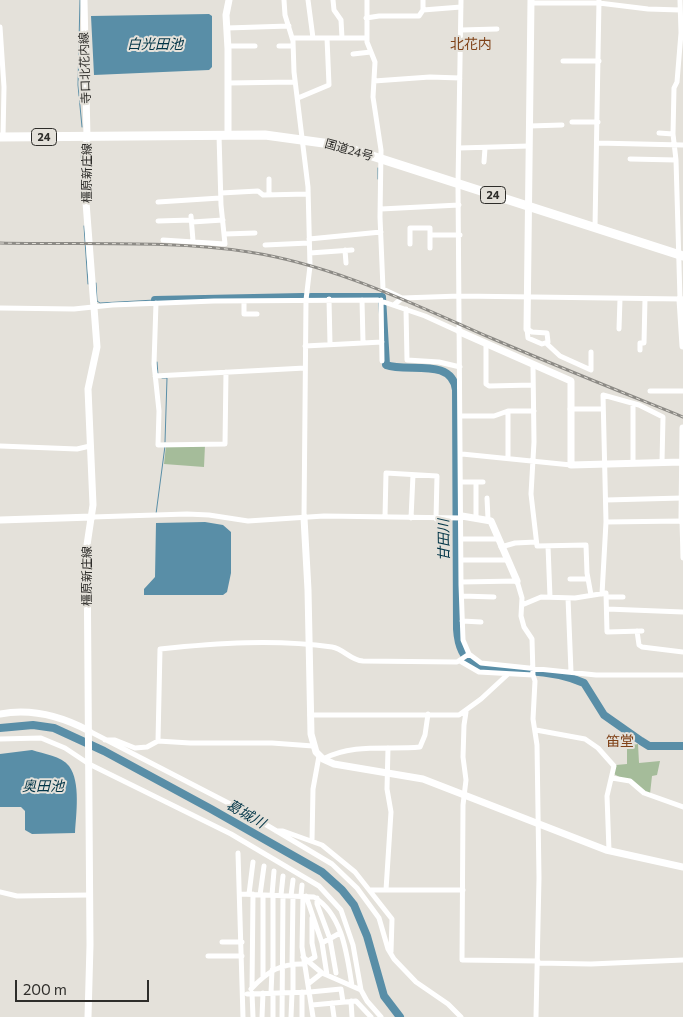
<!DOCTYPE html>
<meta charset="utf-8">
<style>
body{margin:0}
#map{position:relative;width:683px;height:1017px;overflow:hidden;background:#e4e1da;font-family:Commissioner,sans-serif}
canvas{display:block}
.scale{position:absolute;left:15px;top:980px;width:134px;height:22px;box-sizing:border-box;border:2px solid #2e2d2a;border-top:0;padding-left:6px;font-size:15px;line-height:18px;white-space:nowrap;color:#2e2d2a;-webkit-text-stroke:4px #e4e1da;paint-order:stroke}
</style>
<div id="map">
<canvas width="683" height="1017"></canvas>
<div class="scale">200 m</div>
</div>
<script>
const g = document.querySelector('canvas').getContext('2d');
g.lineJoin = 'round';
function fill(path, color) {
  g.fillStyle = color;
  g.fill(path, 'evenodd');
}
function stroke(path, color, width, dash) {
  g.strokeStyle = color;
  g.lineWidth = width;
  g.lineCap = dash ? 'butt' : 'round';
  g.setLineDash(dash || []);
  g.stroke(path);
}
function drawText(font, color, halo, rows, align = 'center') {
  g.font = font + ' Commissioner,"Noto Sans JP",sans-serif';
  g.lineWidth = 4;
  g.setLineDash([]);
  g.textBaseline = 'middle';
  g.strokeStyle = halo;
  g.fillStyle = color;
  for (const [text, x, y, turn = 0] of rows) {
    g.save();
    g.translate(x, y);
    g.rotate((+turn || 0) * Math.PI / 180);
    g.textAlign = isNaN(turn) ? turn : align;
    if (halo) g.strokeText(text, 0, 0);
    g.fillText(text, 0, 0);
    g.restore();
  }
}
const green = new Path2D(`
 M205 445 204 467 164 464 166 446Z
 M638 744 639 763 660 761 657 775 652 776 650 794 614 774 616 765 627 764V746Z`);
const water = new Path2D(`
 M209 14 212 16V67L209 70 94 75 91 16Z
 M205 522 223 525 231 532V573L227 592 223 595H144V589L155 577 156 523Z
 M32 750C44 754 61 756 69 766 81 782 76 815 75 833L32 834 25 830V811L21 807H0V754Z`);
const stream = new Path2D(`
 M80 0 78 85 82 127
 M81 146 82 185
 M378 179V168
 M84 226 88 284
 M96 283 97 301 100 303 155 300
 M382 291V297
 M157 362 158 375
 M162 378H167L165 442
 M156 514 165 446`);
const river = new Path2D(`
 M311 297H382L386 365C407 373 452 357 456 390L457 629C460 677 492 668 528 671 546 672 568 676 584 683L604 715 641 741 649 746H683
 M155 300 303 297
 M0 728 33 725 54 728 104 751 211 809 322 872 342 890 354 905 367 936 384 996 400 1017`);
const street = new Path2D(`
 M284 0 285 15 293 41 294 72 308 187 310 266 306 300 304 518
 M308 0 313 38
 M333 0 334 10 341 20 342 38
 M367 0V42L375 62 373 97 381 150 380 217 383 289 402 298
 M423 0V10
 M461 0 458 184 461 585 463 640 469 654 481 663 596 675H683
 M680 0 681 33 677 82 674 88 673 134 676 160 680 299
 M531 3H599L648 9 680 10
 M366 18 379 16H419L423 10 461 7
 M0 27 4 87 3 137
 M227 28 289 26
 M461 30 497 29
 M292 38H367
 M228 46H255
 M279 46H293
 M353 54 371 52
 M563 61H599
 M374 81 430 77 460 78
 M228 83 295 82
 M298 98 329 85 327 38
 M572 122H598
 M529 126 562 125
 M659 133 673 134
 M597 143 683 145
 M459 148 529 146
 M630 159 676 160
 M484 162 485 148
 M269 179V195
 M221 193 258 191 263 195 308 194
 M158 202 220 198
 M381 209 459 205
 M191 216 193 241
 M158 221 191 220
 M192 222 223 220
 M595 227 599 0
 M225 234 255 233
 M430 235H460
 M309 239 381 232
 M163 240 225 244 221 205 219 135
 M410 244V228H430V248
 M265 245 309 243
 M345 250 346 263
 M310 253 352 250
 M329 299 330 344
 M362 300 363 342
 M381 300 382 361
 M244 301V314H257
 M156 303 154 364 159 411 158 445 225 444 226 372
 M395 304 402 298 460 296 682 299
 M0 308 74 309 112 305 214 301 378 300 425 316 460 332
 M406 309 407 360 439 362 460 367
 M527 329 532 332 547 333 548 342 542 344 528 338Z
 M619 329 620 299
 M546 343 560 356 591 370V352
 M486 344V384L489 386 533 385
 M305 346 382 342
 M640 350V343H644L645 299
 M533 365 534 442 531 494 537 546 586 545 587 573 591 595
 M155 376 305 368
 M650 391H683
 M570 409H603
 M508 411V458
 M461 416H494L508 411H534
 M0 446 77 449 90 446
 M462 454 571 465
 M633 463V404
 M462 482H483
 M476 482V518
 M487 498 488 519
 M606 500 682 498
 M92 517 187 514 209 515 248 521 324 516 462 518
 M385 517 386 473 437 476 436 519
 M411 518 413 475
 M606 522 682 521 683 558
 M462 539H497
 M548 546 550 597
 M501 547 515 543 536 542
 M462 560H508
 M570 579H587
 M461 582 517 581 522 598 521 616 524 627 532 639 533 675 535 681 533 719 537 745 539 878 536 1017
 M602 594 606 522 603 395 639 405 663 417 662 462
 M462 596 494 597
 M606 597H623
 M568 598 571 672
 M522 605 541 597 575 598 606 593 607 632 642 631
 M607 609 683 612
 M462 621 481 622
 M637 631 639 645 642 647 683 652
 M460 661 479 672 533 675
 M466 712 464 725 463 757 466 780 463 805 462 960 538 961
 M310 715H459L481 699 507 675
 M536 730 585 739 598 748 614 766 607 796 609 851
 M89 731 238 808 332 864 357 888 379 918 388 949 394 959 416 982 448 1004 461 1017
 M0 739 41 738 65 748 89 764 231 834 319 886 341 910 353 945 361 990 367 1001 381 1017
 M105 740H115L135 748 147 747 158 741 190 743H272L313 746
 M158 741 160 649C217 643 275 639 332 647 344 649 350 660 363 661L457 662 469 654
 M323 759C353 743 388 750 420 747L425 735 428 714
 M612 778 630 781 644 793 683 807
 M276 831H283L322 845 355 872 392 919 391 952
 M312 841 313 789 319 756
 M238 853 243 1017
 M371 890H463
 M386 890 391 812 387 789 388 748
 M0 892 17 896 89 895
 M240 894 314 897C343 915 347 955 352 986
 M249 894 253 862
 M260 895 264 866
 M272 895 274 871
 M273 895V969
 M281 895 283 876
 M291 896 293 880
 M301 896 302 885
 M303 896 302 947 313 1017
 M306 896 322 943 327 975
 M317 898V904L330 939 336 973
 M222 942H242
 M322 943 340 933
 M208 956H242
 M303 957 322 973 361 990
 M308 961 315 957 312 943V918
 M538 963 591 964 683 960
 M292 964 293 896
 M263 976V895
 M308 984 322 973
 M252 988 253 894
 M251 989C268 971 281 963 305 964
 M252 993 253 1017
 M271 993 272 970
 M293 993V964
 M247 994 310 992 341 989 343 1002
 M351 1001 352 1017
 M332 1003 334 1017
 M312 1005 356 1001 371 1017
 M262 1017 263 993
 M273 1017V993
 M282 1017 283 896
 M291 1017 292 993
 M302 1017V992`);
const secondary = new Path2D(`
 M84 0 87 137 85 189 97 347 88 389 93 505 87 545 90 945 88 1017
 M228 134V49L226 15 229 0
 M680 299 683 346
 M527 329 531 0
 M460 332 571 381V465L682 462
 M462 516 491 521 517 581
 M304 518 308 590 311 734 316 752 323 759 334 764 423 779 606 850 683 867
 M0 520 92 517
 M682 521 683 428
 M0 714C32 708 61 716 89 731`);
const highway = new Path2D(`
 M0 137 265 135 338 145 683 256`);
const rail = new Path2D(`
 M0 243C80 245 171 240 249 252 334 265 413 304 491 338 554 365 619 391 683 417`);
const shields = [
 [44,137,25],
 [493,195,25]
];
const shieldNames = [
 ["24",44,137],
 ["24",493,195]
];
const streetNames = [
 ["寺口北花内線",85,68,-92],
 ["国道24号",349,150,16],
 ["橿原新庄線",87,173,-90],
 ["橿原新庄線",87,576,-90]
];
const waterNames = [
 ["白光田池",155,44],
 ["甘田川",444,540,-91],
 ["奥田池",43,786],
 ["葛城川",246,814,30]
];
const neighbourhoodNames = [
 ["北花内",471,44],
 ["笛堂",620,741]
];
fill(green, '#a5bc9a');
fill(water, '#598ea7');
stroke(stream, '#598ea7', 1);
stroke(river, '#598ea7', 8);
stroke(street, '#fff', 5);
stroke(secondary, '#fff', 7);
stroke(highway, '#fff', 9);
stroke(rail, '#8d8b86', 3);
stroke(rail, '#e4e1da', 1, [4]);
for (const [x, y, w] of shields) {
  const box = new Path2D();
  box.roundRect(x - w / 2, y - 8.5, w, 17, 4);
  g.fillStyle = '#e4e1da';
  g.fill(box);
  stroke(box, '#2e2d2a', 1);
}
drawText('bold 11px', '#2e2d2a', null, shieldNames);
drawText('12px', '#2e2d2a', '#e4e1da', streetNames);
drawText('italic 14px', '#023547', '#e4e1da', waterNames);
drawText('14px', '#7f4117', '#e4e1da', neighbourhoodNames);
</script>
